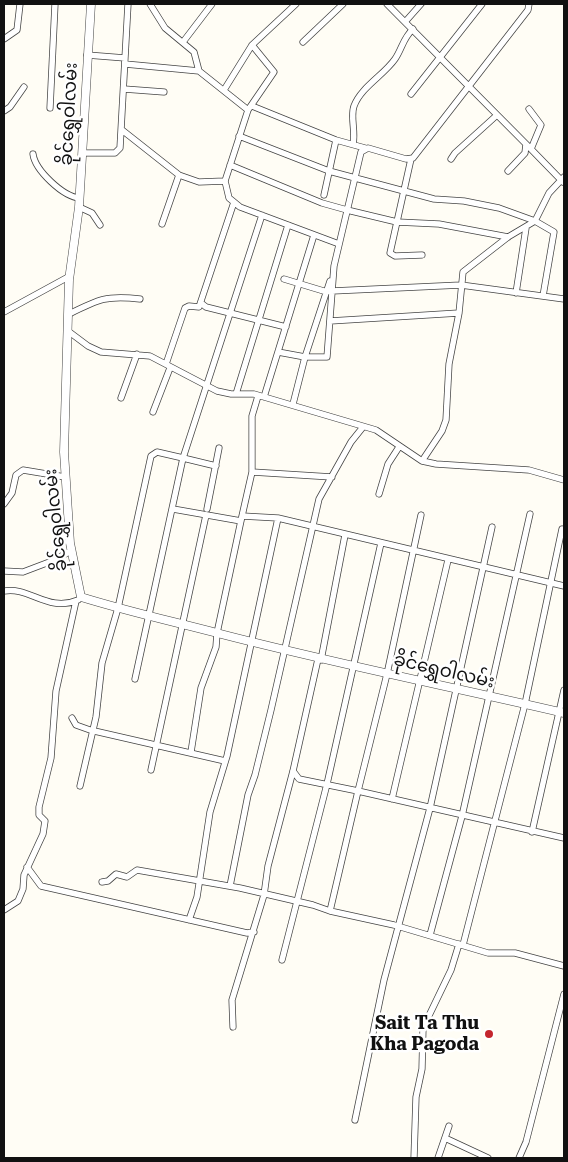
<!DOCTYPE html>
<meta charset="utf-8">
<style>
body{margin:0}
#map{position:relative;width:568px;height:1162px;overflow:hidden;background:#fffdf5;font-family:"Roboto Serif",serif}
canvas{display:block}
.frame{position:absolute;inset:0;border:5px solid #111;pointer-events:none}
</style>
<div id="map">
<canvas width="568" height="1162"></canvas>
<div class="frame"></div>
</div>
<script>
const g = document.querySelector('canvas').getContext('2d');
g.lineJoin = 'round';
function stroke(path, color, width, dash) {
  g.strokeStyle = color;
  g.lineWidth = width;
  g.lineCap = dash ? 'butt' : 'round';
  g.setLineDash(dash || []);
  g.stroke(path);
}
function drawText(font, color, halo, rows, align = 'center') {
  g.font = font + ' "Roboto Serif","Noto Sans Myanmar",serif';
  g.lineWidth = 5;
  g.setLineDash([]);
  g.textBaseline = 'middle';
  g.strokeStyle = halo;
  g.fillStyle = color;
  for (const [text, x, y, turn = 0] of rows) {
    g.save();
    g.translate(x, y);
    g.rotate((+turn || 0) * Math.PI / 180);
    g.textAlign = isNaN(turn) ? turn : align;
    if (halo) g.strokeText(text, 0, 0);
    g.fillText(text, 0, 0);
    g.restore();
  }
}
const minor = new Path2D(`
 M150 4 165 28 194 52 199 71
 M387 4 526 144 525 153 508 171
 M405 22 421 4
 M4 39 17 30 20 4
 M183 42 212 4
 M303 42 343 4
 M87 55 125 58
 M125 64 199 71 248 110 274 72 252 45
 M124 89 164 92
 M224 90 252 45 296 4
 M411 94 482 4
 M252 106 336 140 365 148
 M50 108 55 4
 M529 109 541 125 531 149
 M248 110 225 181 229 198 240 207 339 244
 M4 111 10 107 24 87
 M122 130 179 175 199 182 225 181
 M239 136 329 171 434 199 464 201 499 208 535 221 554 232 543 296
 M353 144C356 132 350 117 354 106 361 87 384 75 395 59 402 49 403 38 413 29
 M526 144 563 182
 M82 153H115L120 148 128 4
 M33 154C35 170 63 197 80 198
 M411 159 390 253 395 256 422 255
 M451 159 455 153 497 115
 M230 165 322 203 347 210 397 222 439 224 508 237
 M324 195 336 140
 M79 207 92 213 100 225
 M162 224 179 175
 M284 279 327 292
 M332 291 461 285 564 299
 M516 293 526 228
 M201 303 206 307 286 327
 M4 312 70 276
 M69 314C99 299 107 295 140 299
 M330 321 459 313
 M68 331 88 346 101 352 150 356 217 391 231 394H254L376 430 422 461 436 464 529 470 564 480
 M278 352 305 357H327L334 266 361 152 368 148 406 159 413 158 528 10 529 4
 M166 364 185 308 189 306 199 307 234 202
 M236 394 288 225
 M264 397 314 235
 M121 398 137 354
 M293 404 305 357 330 281
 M153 412 170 368
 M422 461 442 431 446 420 449 364 459 313 463 272 508 237 535 221 549 193 564 177
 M252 472 332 477
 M379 494 388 464 399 447
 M4 504 12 493 16 475 23 470 65 477
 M173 509 241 521
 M207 509 219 448
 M421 515 387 674 358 791 564 838
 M242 516 252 472V416L258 396
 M4 571 23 572 52 561 71 551
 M4 591C29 586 48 613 78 600
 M321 660 345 535
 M135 679 183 458 216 466
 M72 718 76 725 90 730 225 761
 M191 752 201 688 216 647 217 633 242 516 278 518 564 586
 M151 770 206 515
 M293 771 299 779 358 791 330 911 394 925 488 953H515L564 966
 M80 786 96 717 102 663 118 608 151 456 157 452 183 458 262 215
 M392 799 448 560
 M532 832 564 690
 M27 867 41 886 247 933 254 932
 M102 882 108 881 116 874 127 877 137 870 240 888 313 905 330 911
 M230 886 248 795 255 775 271 710 319 499 351 442 363 427
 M4 910 18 901 23 889 24 875 43 834 45 821 39 815V807L51 758 56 691 76 601
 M189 920 197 897 210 812 227 756 278 518
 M430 935 462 816 530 514
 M463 945 525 704 562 529
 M282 960 327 784 381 543
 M233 1027 232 1000 264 895 268 866 293 771 318 659
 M355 1120 384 980 430 808 492 527
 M445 1138 488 1158
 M414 1158 416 1097 422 1069 423 1028 451 970 459 944
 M438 1158 449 1126
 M519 1158 526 1142 564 994`);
const tertiary = new Path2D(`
 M91 4 79 207 69 280 64 452 70 543 81 597C126 611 171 621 217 633 332 663 448 686 564 713`);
const markers = [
 [489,1034,5,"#c4262e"]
];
const streetNames = [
 ["ခိုင်ရွှေဝါလမ်း",69,114,-87],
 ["ခိုင်ရွှေဝါလမ်း",56,520,-96],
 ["ခိုင်ရွှေဝါလမ်း",444,671,13]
];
const poiNames = [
 ["Sait Ta Thu",479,1024],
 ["Kha Pagoda",479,1045]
];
stroke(minor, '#444', 7);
stroke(tertiary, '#444', 9);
stroke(minor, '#fff', 5.5);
stroke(tertiary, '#fff', 8);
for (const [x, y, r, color] of markers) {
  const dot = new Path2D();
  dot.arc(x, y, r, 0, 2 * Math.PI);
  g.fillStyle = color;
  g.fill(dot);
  stroke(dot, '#fff', 2);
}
drawText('18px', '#111', '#fff', streetNames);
drawText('bold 18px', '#111', '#fff', poiNames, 'right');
</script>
